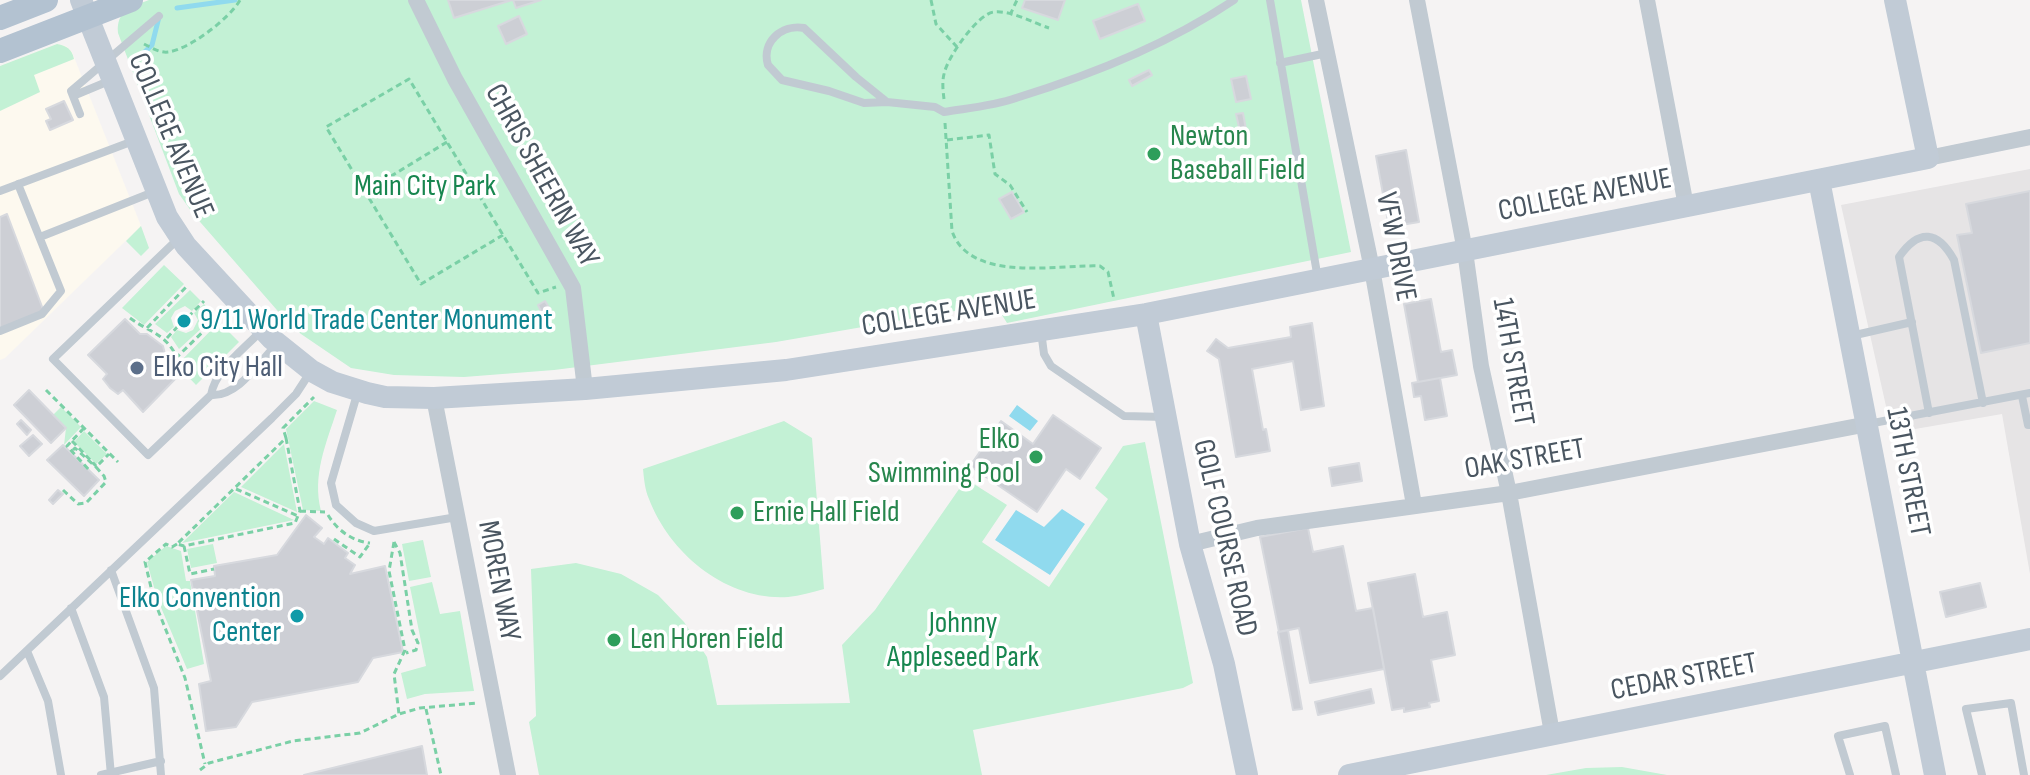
<!DOCTYPE html>
<style>
body{margin:0}
canvas{display:block;background:#f5f3f3}
</style>
<canvas width="2030" height="775"></canvas>
<script>
const g = document.querySelector('canvas').getContext('2d');
g.lineJoin = 'round';
function fill(path, color) {
  g.fillStyle = color;
  g.fill(path, 'evenodd');
}
function stroke(path, color, width, dash) {
  g.strokeStyle = color;
  g.lineWidth = width;
  g.lineCap = dash ? 'butt' : 'round';
  g.setLineDash(dash || []);
  g.stroke(path);
}
function drawText(font, color, halo, rows, align = 'center') {
  g.font = font + ' "Sofia Sans Condensed",sans-serif';
  g.lineWidth = 7;
  g.setLineDash([]);
  g.textBaseline = 'middle';
  g.strokeStyle = halo;
  g.fillStyle = color;
  for (const [text, x, y, turn = 0] of rows) {
    g.save();
    g.translate(x, y);
    g.rotate((+turn || 0) * Math.PI / 180);
    g.textAlign = isNaN(turn) ? turn : align;
    if (halo) g.strokeText(text, 0, 0);
    g.fillText(text, 0, 0);
    g.restore();
  }
}
const commercial = new Path2D(`
 M57 44 66 46 72 52 141 226 5 358 0 360V66Z`);
const education = new Path2D(`
 M2030 169V574L2002 414 1892 433 1841 205Z`);
const green = new Path2D(`
 M149 0H1301L1351 252 1007 323 995 304 776 342 554 370 464 377 394 375 351 368 301 334 283 317 194 215 179 194 118 33C116 11 131 7 149 0Z
 M57 44C67 46 72 49 74 59L34 75 40 92 0 111V66Z
 M141 226 149 248 141 256 126 241Z
 M164 265 184 284 144 325 122 308Z
 M190 290 201 301 192 311 185 306 175 311 171 318 174 327 167 333 155 324Z
 M204 304 215 316 179 349 171 337 177 330 186 333 193 330 198 320 194 313Z
 M219 322 239 342 196 385 177 365Z
 M314 401 337 410C326 444 312 475 321 511L303 510 286 429Z
 M61 407 81 427 64 445 66 428 53 415Z
 M784 421 812 438 824 589C812 592 800 596 788 597 727 601 670 554 649 499 645 490 644 479 643 469Z
 M84 431 107 454 96 464 74 442Z
 M1145 442 1193 683 1183 688 973 730 982 775H539L529 722 536 716 531 569 576 563 621 574 658 595 684 622 707 657 717 705 850 703 842 645 875 610 966 479 1007 505 982 542 1049 587 1108 499 1095 488 1123 446Z
 M284 444 297 512 241 487Z
 M234 492 294 520 182 543Z
 M423 540 431 577 409 581 402 544Z
 M213 544 217 563 191 568 187 549Z
 M166 546 181 551 186 581H190L204 664 187 669 157 598 147 562Z
 M432 582 440 614 460 611 474 691 425 694 407 699 401 673 426 666 410 587Z
 M1622 767 1667 775H1546L1586 768Z`);
const water = new Path2D(`
 M1017 405 1038 421 1030 431 1009 416Z
 M1062 509 1085 524 1050 575 995 540 1016 510 1044 527Z`);
const stream = new Path2D(`
 M177 8 235 0
 M137 59 152 45 159 17`);
const building = new Path2D(`
 M448 0H512L454 18Z
 M513 0H541L516 8Z
 M1025 0H1065L1058 20 1022 8Z
 M1138 4 1145 21 1100 39 1093 21Z
 M519 16 527 34 506 44 498 26Z
 M1149 70 1152 75 1132 86 1129 80Z
 M1246 76 1251 99 1236 102 1231 79Z
 M64 101 73 120 50 130 46 121 51 119 46 109Z
 M1243 113 1247 135 1241 136 1236 114Z
 M1406 150 1419 222 1389 227 1376 156Z
 M2030 191V343L1981 353 1957 235 1972 233 1966 204Z
 M1012 192 1024 212 1011 219 999 199Z
 M7 214 44 312 0 329V217Z
 M1431 299 1441 352 1452 350 1457 375 1418 382 1404 304Z
 M545 301 551 311 543 315 538 305Z
 M125 319 140 334H147L163 346 167 362 180 374 143 412 123 390 118 394 110 388 103 379 107 374 88 355Z
 M1312 323 1324 406 1301 410 1293 361 1252 369 1263 430 1266 429 1270 451 1236 457 1219 359 1207 351 1216 339 1228 348 1291 337 1290 327Z
 M1440 378 1447 416 1425 420 1421 396 1414 397 1412 383Z
 M29 390 66 428 51 443 14 405Z
 M1053 415 1101 448 1080 479 1066 469 1037 512 970 466 1001 421 1033 444Z
 M21 420 31 430 27 435 17 424Z
 M33 435 42 444 29 456 20 446Z
 M63 445 99 480 84 496 47 460Z
 M1359 463 1362 481 1332 486 1329 468Z
 M58 490 63 494 53 504 49 500Z
 M306 515 322 528 314 537 324 544 328 538 348 553 345 558 355 565 350 574 385 566 403 652 373 658 358 682 252 702 236 727 206 731 199 684 211 681 191 580 215 576 214 566 277 555Z
 M1308 528 1313 552 1343 546 1356 611 1373 608 1384 669 1310 683 1299 628 1279 632 1260 537Z
 M1415 574 1423 617 1447 612 1455 655 1431 660 1439 701 1429 703 1430 707 1404 712V708L1392 710 1368 583Z
 M1980 583 1986 607 1946 617 1940 592Z
 M1288 630 1302 709 1293 710 1278 632Z
 M1371 689 1374 703 1318 715 1315 702Z
 M422 746 427 775H304Z`);
const path = new Path2D(`
 M931 0 936 24 957 47
 M1010 15 1017 0
 M144 44C152 48 160 53 168 52 189 50 231 17 240 0
 M944 99C943 91 942 82 944 74 947 58 978 13 994 12 1011 10 1033 23 1049 28
 M945 123 952 231C970 284 1060 264 1100 266L1108 272 1114 299
 M947 140 989 135 995 174 1010 185 1027 212
 M365 192 447 142
 M503 235 421 284 326 127 409 79C452 150 495 222 538 293L556 287
 M184 314 191 321 184 327 177 320Z
 M188 317 204 301
 M130 318C150 333 164 332 177 357L218 317
 M147 328 188 285
 M167 338 180 324
 M46 390 118 462
 M84 428 67 446 90 471
 M286 438 300 511 295 523 184 546 177 544 286 438 283 428 314 397
 M72 441 96 466
 M73 450 75 448 96 467
 M236 489 298 516
 M63 490 78 504 86 503 106 482 104 476 96 467 109 454
 M300 511 325 512
 M328 515C337 530 352 541 370 543
 M334 539 360 557 370 543
 M394 542 389 571 405 650 394 674 399 714
 M394 542 400 553 412 630 418 643 416 650 406 653
 M177 544 172 547 166 544 145 562 154 600 185 678 205 764
 M184 546 190 574 214 569
 M426 709 441 775
 M200 770 209 763 293 741 360 733 399 714 420 708 477 703`);
const lane = new Path2D(`
 M1270 0 1318 279
 M1280 63 1327 53
 M73 96 109 81
 M887 102 856 77 804 28C782 24 761 42 768 65L782 80 829 91 864 103 887 102 935 107 944 112C968 108 993 106 1016 98 1091 75 1169 44 1234 0
 M80 114 71 91 159 16
 M0 191 136 140
 M40 237 156 191
 M179 238 53 359 148 455 211 395C215 370 243 350 260 332
 M0 331 42 314 61 291 18 184
 M1041 331 1044 354 1051 366 1124 416 1165 417
 M1851 336 1912 322
 M358 391 331 483 336 505 356 523 374 531 457 517
 M211 395C238 397 259 362 277 344
 M2022 396 2028 425H2030
 M1929 413 1899 257C1919 228 1938 231 1954 260L1983 403
 M1868 424 2030 393
 M111 570 154 688 161 775
 M71 608 104 697 111 775
 M27 651 48 701 61 775
 M0 676 272 418 296 394 311 371
 M101 775 161 761
 M1850 775 1838 736 1885 726 1896 775
 M1982 775 1966 709 2011 703 2024 775`);
const street = new Path2D(`
 M416 0 455 79 573 288 585 389
 M1316 0 1372 269 1414 505
 M1417 0 1465 251 1481 366 1509 493 1552 733
 M1647 0 1686 206
 M1928 158 2030 137
 M434 398 508 775
 M1190 544 1257 528 1509 493 1868 424`);
const secondary = new Path2D(`
 M81 0 167 217 186 246 272 339 312 371 332 382 367 393 385 397 434 398 585 389 786 370 1146 314 1928 158 1895 0
 M1819 180 1935 775
 M1146 314 1190 544 1224 664 1247 775
 M1349 775 2030 639`);
const primary = new Path2D(`
 M0 18 46 0
 M0 51 131 0`);
const markers = [
 [1154,154,8,"#2e9e5b"],
 [184,321,8,"#0f9aa8"],
 [137,368,8,"#5c6f8a"],
 [1036,457,8,"#2e9e5b"],
 [737,513,8,"#2e9e5b"],
 [297,616,8,"#0f9aa8"],
 [614,640,8,"#2e9e5b"]
];
const streetNames = [
 ["COLLEGE AVENUE",170,136,67],
 ["CHRIS SHEERIN WAY",541,176,61],
 ["COLLEGE AVENUE",1585,196,-11],
 ["VFW DRIVE",1395,247,79],
 ["COLLEGE AVENUE",949,314,-9],
 ["14TH STREET",1512,362,80],
 ["OAK STREET",1525,460,-10],
 ["13TH STREET",1907,472,79],
 ["GOLF COURSE ROAD",1224,538,77],
 ["MOREN WAY",498,581,79],
 ["CEDAR STREET",1684,678,-11]
];
const leisureNames = [
 ["Newton",1170,137],
 ["Baseball Field",1170,171],
 ["Elko",1020,440,"right"],
 ["Swimming Pool",1020,474,"right"],
 ["Ernie Hall Field",753,513],
 ["Len Horen Field",630,640]
];
const parkNames = [
 ["Main City Park",425,187],
 ["Johnny",963,624],
 ["Appleseed Park",963,658]
];
const cultureNames = [
 ["9/11 World Trade Center Monument",200,321],
 ["Elko Convention",281,599,"right"],
 ["Center",281,633,"right"]
];
const serviceNames = [
 ["Elko City Hall",153,368]
];
fill(commercial, '#fdf9ef');
fill(education, '#e6e4e5');
fill(green, '#c3f1d5');
fill(water, '#90daee');
stroke(stream, '#90daee', 5);
fill(building, '#cdcfd5');
stroke(building, '#d7d9de', 2);
stroke(path, '#7ad0a6', 3, [6, 4]);
stroke(lane, '#c1cad2', 8);
stroke(street, '#c1cad2', 16);
stroke(secondary, '#c1cbd6', 22);
stroke(primary, '#b3c2d1', 24);
for (const [x, y, r, color] of markers) {
  const dot = new Path2D();
  dot.arc(x, y, r, 0, 2 * Math.PI);
  g.fillStyle = color;
  g.fill(dot);
  stroke(dot, '#fff', 3);
}
drawText('30px', '#4a5661', '#fff', streetNames);
drawText('30px', '#27864d', '#fff', leisureNames, 'left');
drawText('30px', '#17864f', '#fff', parkNames);
drawText('30px', '#0d838f', '#fff', cultureNames, 'left');
drawText('30px', '#4e5e75', '#fff', serviceNames, 'left');
</script>
